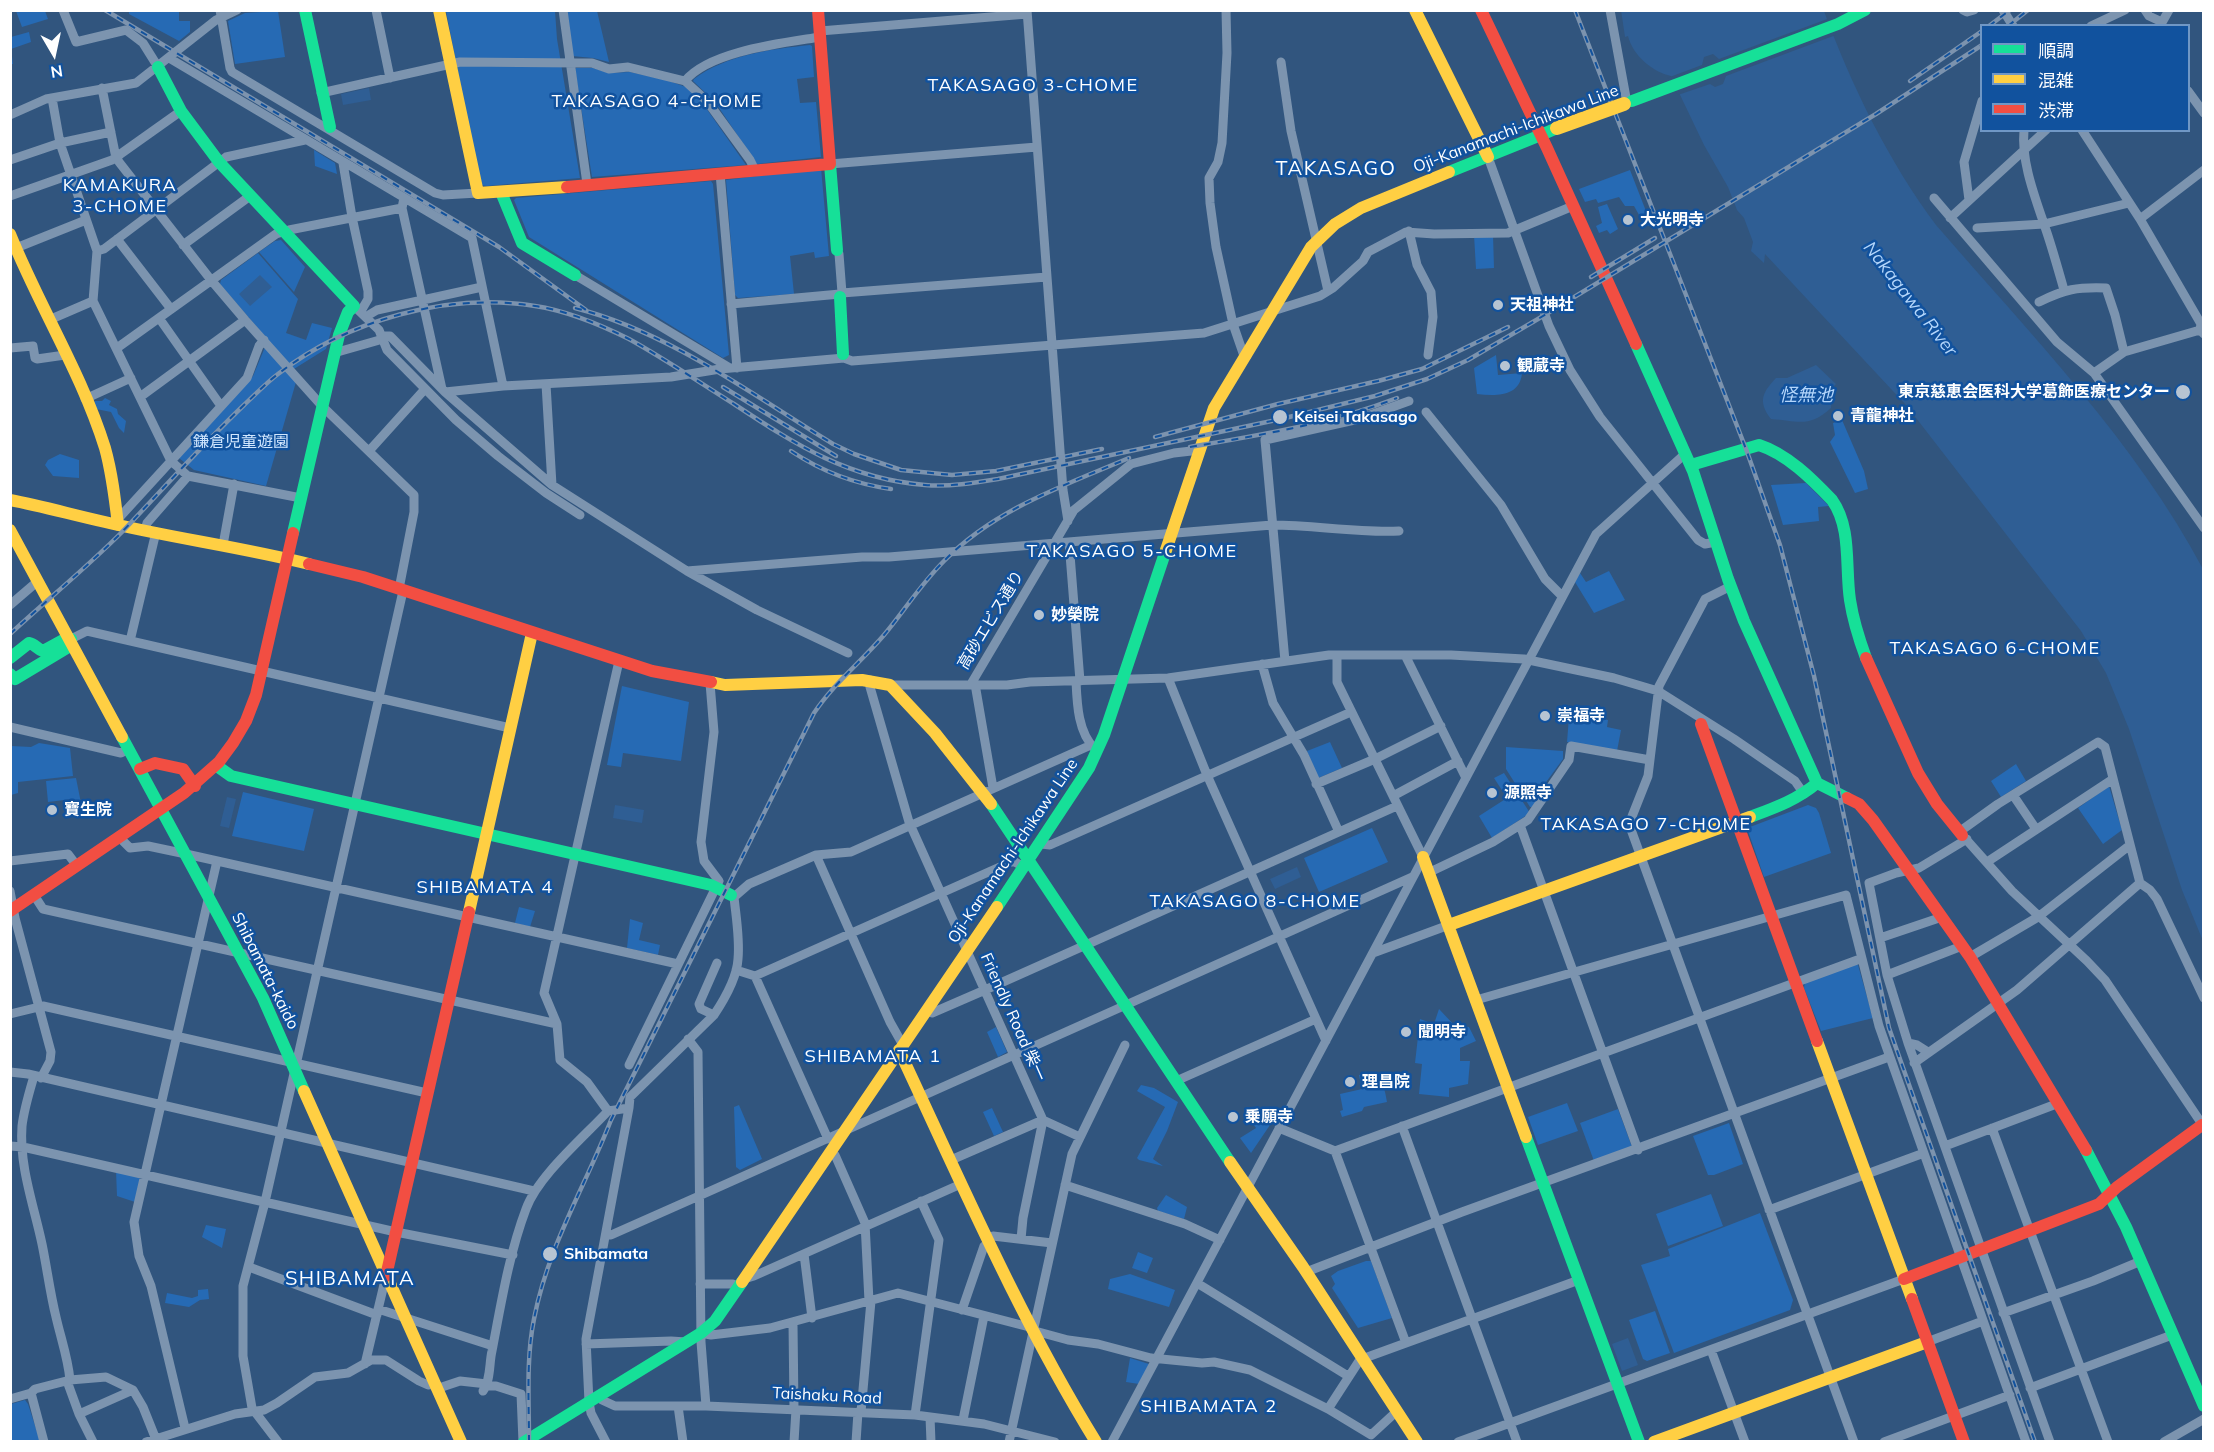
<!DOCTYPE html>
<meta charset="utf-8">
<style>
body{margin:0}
#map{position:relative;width:2214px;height:1452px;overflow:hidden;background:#31557e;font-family:Mulish,"Noto Sans JP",sans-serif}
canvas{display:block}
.frame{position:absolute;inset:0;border:12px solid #fff;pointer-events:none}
.legend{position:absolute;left:1980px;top:24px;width:210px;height:108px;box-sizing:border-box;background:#11529e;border:2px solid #7097c5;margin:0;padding:8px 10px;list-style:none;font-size:18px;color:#fff}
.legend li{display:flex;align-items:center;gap:12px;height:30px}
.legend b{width:30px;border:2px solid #7097c5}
.north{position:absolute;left:24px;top:24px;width:60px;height:60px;-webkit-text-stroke:4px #11529e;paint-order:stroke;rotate:171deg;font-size:16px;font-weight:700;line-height:24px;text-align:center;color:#fff}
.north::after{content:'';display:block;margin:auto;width:21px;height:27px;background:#fff;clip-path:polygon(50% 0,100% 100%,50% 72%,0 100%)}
</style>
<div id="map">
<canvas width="2214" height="1452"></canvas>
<div class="frame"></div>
<ul class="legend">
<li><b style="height:8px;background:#16e098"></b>順調</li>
<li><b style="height:8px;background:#ffcf43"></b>混雑</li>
<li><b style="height:8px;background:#f24e42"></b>渋滞</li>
</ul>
<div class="north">N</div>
</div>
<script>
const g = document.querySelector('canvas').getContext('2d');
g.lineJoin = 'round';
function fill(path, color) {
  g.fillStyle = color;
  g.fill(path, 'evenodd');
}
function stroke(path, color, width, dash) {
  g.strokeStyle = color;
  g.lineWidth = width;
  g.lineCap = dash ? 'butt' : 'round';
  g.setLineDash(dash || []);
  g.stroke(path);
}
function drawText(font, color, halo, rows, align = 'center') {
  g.font = font + ' Mulish,"Noto Sans JP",sans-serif';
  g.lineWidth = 5;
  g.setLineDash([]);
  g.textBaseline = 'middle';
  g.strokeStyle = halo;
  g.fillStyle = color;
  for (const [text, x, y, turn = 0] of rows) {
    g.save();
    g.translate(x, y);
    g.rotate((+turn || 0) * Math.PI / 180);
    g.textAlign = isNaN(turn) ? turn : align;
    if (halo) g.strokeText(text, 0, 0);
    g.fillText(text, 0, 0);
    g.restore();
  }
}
const green = new Path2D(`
 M16 11H45L48 19 22 27Z
 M129 11H179V21H190V32L179 41 129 14Z
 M278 11 285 57 235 64 228 21 245 13Z
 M446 11H555L557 39 580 178 487 186 480 185Z
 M566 11H597L609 62 593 58 572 56Z
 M29 32 31 42 11 49 13 64H11V37Z
 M810 45 812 46 814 77 797 79 800 103 816 102 821 157 757 164 715 102 693 81 694 79C726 55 771 49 810 45Z
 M576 68H593L609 73 630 72 666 80 689 88 699 98 746 165 592 177 575 69Z
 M314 150 335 163 337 174 315 166Z
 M821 168 829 256 815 258 814 252 790 256 794 294 738 298 735 295 726 180Z
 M1630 170 1651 224 1648 226 1645 221 1643 222 1634 206H1625L1619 197 1598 203 1596 199 1585 202 1579 189Z
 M711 181 713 184 729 355 723 358 529 237 514 200 516 198Z
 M1607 204 1618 229 1610 234 1607 230 1599 233 1596 226 1602 223 1598 207Z
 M1474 235H1493L1494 268 1476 269Z
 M281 240 305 267 294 292 259 252 275 241Z
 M258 253 298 299 286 333 306 340 312 323 332 328 326 349 289 372 296 382 266 486 194 470 179 458 253 376 268 340 220 284 221 280Z
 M1496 355 1498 375 1522 373C1520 397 1496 396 1477 394L1474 368Z
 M105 398 111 401 109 405 117 409 118 414 126 421 124 433 119 428 111 412 96 409 94 403 95 401H102Z
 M1842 420 1864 471 1868 489 1855 493 1830 442 1835 435 1833 423Z
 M60 454 79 460V478L53 476 45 465 48 460Z
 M1806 483 1829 506 1818 507 1819 521 1783 525 1771 485Z
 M1609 571 1625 600 1594 613 1575 582 1580 573 1586 582Z
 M622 686 689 702 681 761 623 753 621 767 607 765Z
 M1569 717 1596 722 1598 718 1608 720 1607 727 1621 730 1617 751 1567 742Z
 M1330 742 1342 768 1318 778 1307 751Z
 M39 743 70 748 73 776 18 782V793L11 795V746L31 747Z
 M1506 747 1563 751V759L1541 789 1533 807H1530L1506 769Z
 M2016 764 2026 781 2001 797 1991 781Z
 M1504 773 1530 813 1492 838 1479 816 1507 798 1494 778Z
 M76 778 82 808 76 809 73 799 48 802 46 781Z
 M2109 786 2122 830 2103 844 2078 808Z
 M243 792 314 809 304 851 232 836Z
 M1808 805 1816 808 1819 813 1831 853 1764 877 1748 831 1750 827Z
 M1372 828 1388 862 1319 892 1304 858Z
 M519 907 535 911 530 927 515 923Z
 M630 919 643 923 639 940 660 945 658 955 627 948Z
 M1856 964 1858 965 1873 1018 1821 1031 1804 988 1805 982Z
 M1439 1009 1455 1026 1469 1027 1476 1041 1460 1048V1061H1470L1468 1084 1449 1088V1097L1419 1094 1422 1064 1415 1063 1420 1019 1434 1024Z
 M996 1027 1007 1052 998 1057 987 1032Z
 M1364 1074C1382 1080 1384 1083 1387 1102L1364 1107 1362 1111 1342 1117 1340 1111 1343 1110 1340 1094 1362 1089 1359 1075Z
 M1141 1085 1154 1088 1178 1102 1167 1131 1153 1159 1163 1166 1139 1160 1137 1158 1165 1107 1137 1091Z
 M1567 1103 1578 1131 1538 1145 1528 1117Z
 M739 1105 762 1159 740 1170 736 1167 734 1107Z
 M992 1108 1003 1132 994 1136 983 1112Z
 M1258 1108 1270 1125 1251 1153 1240 1138 1256 1128 1247 1115Z
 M1618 1109 1632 1147 1594 1161 1580 1123Z
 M1729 1123 1743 1164 1714 1175H1708L1693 1136Z
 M116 1171 140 1177 135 1202 117 1196Z
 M1711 1194 1723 1226 1668 1246 1656 1214Z
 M1166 1195 1187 1207 1184 1219 1158 1211 1157 1208Z
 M1760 1213 1793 1300 1790 1310 1674 1353 1641 1265 1670 1256 1668 1249Z
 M206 1225 226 1229 222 1248 202 1237Z
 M1138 1252 1153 1258 1147 1273 1132 1268Z
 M1366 1261H1371L1392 1318 1358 1328 1332 1288 1335 1284 1331 1276 1338 1271Z
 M1130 1274 1175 1290 1169 1307 1108 1289 1110 1279Z
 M208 1289 209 1299 200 1300 189 1307 165 1303 167 1293 192 1298 198 1296V1290Z
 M1655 1311 1670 1353 1647 1361 1643 1359 1629 1320Z
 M1130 1358 1149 1364 1139 1384 1126 1382Z
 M25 1400 28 1404 40 1441 11 1442V1404Z`);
const water = new Path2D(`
 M1621 10 1824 11C1851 85 1889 162 1936 225 2031 335 2136 442 2204 571L2203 941 2182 890 2129 729 2106 673 2081 631 1906 405 1765 254 1764 263 1751 251 1753 242 1744 218 1737 210 1728 187 1704 145 1671 76C1653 72 1633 56 1628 36L1625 37Z
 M369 88 371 100 343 105 341 94Z
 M260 275 272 287 250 306 239 294Z
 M1816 365 1836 384 1832 388 1831 408C1809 428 1799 421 1771 419 1757 401 1763 392 1776 378H1787Z
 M227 797 236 799 229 828 220 826Z
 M615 805 644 810 642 823 613 818Z
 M1297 867 1301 877 1275 889 1270 879Z
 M1628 1338 1638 1365 1622 1371 1612 1344Z`);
const pier = new Path2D(`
 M1830 18 1836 35 1726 76 1723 84 1715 87 1710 84 1678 95 1669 79 1667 78 1702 65 1704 57 1713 54 1719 59Z`);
const street = new Path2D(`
 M63 10 76 42 126 30 143 43 158 67
 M220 10 230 68 232 72 331 131
 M376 10 390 78
 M563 10 587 184
 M1027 10 1063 490 1068 521
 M1226 10 1227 53 1222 143 1218 162 1209 178 1210 203 1216 247 1233 324 1243 353 1247 356
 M1610 10 1627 103
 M1963 10 1967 12 1974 10
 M2003 10 2013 26
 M2145 10 2149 16 2162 22
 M2091 26 2125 10
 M2160 26 2169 10
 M820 31 1027 14
 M169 58 472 238 503 386
 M1281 62 1291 131 1328 291
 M685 81C709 51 783 43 820 37
 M102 88 115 153 119 162 211 280 245 320 322 406 414 495V512L399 589
 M2188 91 2204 113
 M321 93 460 62 579 63H592L609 69 628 67 685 81 707 101 750 160 755 170
 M52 98 60 143 97 251 93 301 171 461 188 476 301 498
 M10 115 46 99 136 83 216 20 237 10
 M330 127 331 131 435 193 443 195 478 193
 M2024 130C2021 162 2035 197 2045 227 2052 247 2058 269 2064 290
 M2082 130 2140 219 2201 324 2200 330 2204 334
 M1488 157 1549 326 1570 370 1600 417 1698 540 1705 544 1716 542
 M10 160 60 143 111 132
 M343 163 352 217 368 291V299L361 311
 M830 164 1037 147
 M720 173 737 368
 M10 196 112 160 181 111
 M1934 198 2057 342 2094 373 2204 528
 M1969 200 1964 162 1982 101
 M402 208 442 389
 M1950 218 2046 130
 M2140 219 2204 170
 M1977 228 2044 224 2129 203
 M1409 231 1417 265 1431 292 1433 317 1428 355
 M117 239 171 309
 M183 245 250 196
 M16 248 86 220
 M837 250 839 254 842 293 840 296
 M97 251 104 249 226 157 305 140
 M575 275 730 368
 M842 293 1047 277
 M2039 302C2065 289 2077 287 2106 288L2115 315 2124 352
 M731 304 840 294
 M354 306 379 330 387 350 456 420 498 456 546 493 580 515
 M367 316 377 310 482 287
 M159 318 221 406
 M49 320 93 301
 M381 336H390L445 392 552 485
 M10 348 33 346 35 358 37 359 65 355
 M117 348 276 234 289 230 402 208 404 198
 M334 353 383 339
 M2094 373 2124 352 2200 330
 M546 384 552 485 687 571 862 557H889L1272 525C1315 525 1357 533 1399 531
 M445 392 503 386 671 377 720 369 844 358 852 361 1204 333 1320 296 1333 288 1363 261 1368 252 1406 232 1434 234 1508 233 1573 206
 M140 397 245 320
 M85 399 131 378
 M1426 412 1501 505 1545 579 1562 596
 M369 451 425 389
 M118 519 247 378 259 346 264 340
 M145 530 147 523 188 476
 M1069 542 1080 681
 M223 545 234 484
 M687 571 757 610 848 653
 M1731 586 1705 599 1659 686 1648 776 1629 824 1854 1442
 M10 605 38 581
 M71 639 87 631 510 728
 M130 641 156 532
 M1337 655V682L1423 857
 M1405 655 1466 778
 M1285 661 1265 440 1359 419 1409 401
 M1262 664 1273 703 1304 755 1339 832
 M1168 678 1207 775 1326 1041
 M870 680V687L909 822 1043 1120 1023 1218 1021 1239
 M1076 681C1077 704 1078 733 1095 749
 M971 684 1074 510 1131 464 1174 453 1200 450
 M975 684 993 788
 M890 685H1007L1030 682 1168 678 1329 655H1451L1524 659 1614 678 1658 691 1734 739 1795 781 1804 794
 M10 727 121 753 129 749
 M1316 784 1375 759 1441 726
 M2013 795 2036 829
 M1393 796 1458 761
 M1520 825 1638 1150
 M1959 832 1998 804 2098 742 2105 747 2140 883 2150 890 2157 899 2204 998
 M119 837 130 848 148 846 186 854 678 964
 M1964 837 2012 891 2087 961 2105 980 2204 1127
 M1967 839 1919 868 1896 873 1869 883 1887 975 1908 1043 2050 1442
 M1041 844 1050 845 1351 712
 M816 855 890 1022 903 1045
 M10 861 68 854 77 866
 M1987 862 2113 779
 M1430 872 1493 842 1528 820 1569 760 1571 746 1650 760
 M10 891 15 918 51 1052 50 1061 41 1078
 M34 895 43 909 557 1024
 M734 897 749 884 816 855 851 852 1091 745
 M1880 938 1942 917
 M1373 953 1449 925
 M1970 957 2038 917 2130 845
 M736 970 755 976 1011 862H1015L1024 867
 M1887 975 1962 946
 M755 976 828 1139
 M1476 1000 1846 895 1879 1026 2026 1442
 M927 1010 932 1013 985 990 1397 806
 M10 1014 43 1006 427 1093
 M714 1015 701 1009 699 1004 717 963
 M688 1039 698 1052 701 1342 706 1406
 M1908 1043 1917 1045 1928 1052
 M1914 1063 2017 990 2140 883
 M629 1065 719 881 704 861 701 842 714 732 710 683
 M10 1072 28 1074 534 1191
 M34 1076C29 1093 24 1109 22 1126 19 1166 34 1206 42 1244 47 1268 50 1293 56 1317 61 1339 68 1358 70 1380
 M1176 1081 1316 1019
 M629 1108 630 1097 714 1015C724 1000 737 977 738 959 740 939 736 917 734 897
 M1402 1126 1517 1442
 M1279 1128 1335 1151 1860 959
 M1992 1128 2108 1442
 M10 1146 23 1147 396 1232 513 1255
 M1945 1146 2059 1103
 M1335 1151 1406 1343
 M831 1152 835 1155 865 1223 869 1301
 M951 1160 1043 1120 1080 1137
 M1065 1185 1185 1224 1220 1240
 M1769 1210 1924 1153
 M606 1234 611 1235 699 1196 1412 877
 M987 1239 993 1236 1052 1243
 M804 1254 812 1318
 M249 1267 377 1315
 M1306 1272 1462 1212 1889 1057
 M744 1279 754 1276 961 1184
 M1197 1283 1348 1376
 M700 1284H733L738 1287
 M378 1309 493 1346
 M962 1310 984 1246 989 1243
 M2003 1313 2093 1281 2141 1261
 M793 1323 794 1409
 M1035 1331 1068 1340 1098 1344 1151 1358 1202 1363 1214 1362 1250 1370 1328 1409 1371 1435 1396 1412
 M701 1333 711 1335 770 1328 898 1293 1033 1328
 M1927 1342 1983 1321
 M586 1344 671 1341 686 1342
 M1711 1350 1745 1442
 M1362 1359 1579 1280
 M365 1364 386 1276
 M67 1381 79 1414 93 1442
 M486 1386H496L521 1394 523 1442
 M2030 1388 2172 1335
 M436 1389 460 1381 487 1384
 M483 1391C491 1380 489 1363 492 1351 501 1304 509 1254 526 1209 538 1176 583 1138 608 1111L587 1082 560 1060 557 1024 544 993 619 661
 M31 1393 35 1389 70 1380 106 1377 133 1390 143 1407 157 1442
 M599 1396 602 1400 615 1406H706L915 1415 984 1424 1055 1442
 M10 1399 31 1393 44 1442
 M678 1406 683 1442
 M1328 1409 1361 1358
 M861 1412 871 1301
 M79 1414 133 1390
 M915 1415 939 1240 921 1201
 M930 1417 931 1442
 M963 1420 984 1316
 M185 1428 151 1286 139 1256 134 1222 217 861
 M146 1442 235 1414 264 1410 277 1403 315 1377 348 1373 371 1360H386L419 1381 428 1385 434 1384
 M278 1442 252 1408 243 1356V1286L265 1202 403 591
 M606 1442 591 1413 589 1402 586 1339 629 1108 608 1111
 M794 1442 796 1409
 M856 1442 858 1412
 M1009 1442 1072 1154 1125 1045
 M1112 1442 1596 534 1686 453
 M1458 1442 1904 1279
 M1884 1442 2010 1395
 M2164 1442 2204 1419`);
const fast = new Path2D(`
 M305 10 330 127
 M158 67 181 111 219 162 354 306 348 312 339 335 293 533
 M1632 101 1838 24 1865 10
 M1541 135 1557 128
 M830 164 837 250
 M1449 172 1541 135
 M501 192 522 243 575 275
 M840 297 843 354
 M1636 344 1693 471 1728 579 1744 621 1817 783 1847 798
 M1691 465 1759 445C1787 454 1812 479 1832 500 1852 528 1845 567 1850 600 1853 620 1859 639 1866 658
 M10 658 29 643C35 644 37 649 43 651L65 639H71
 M10 674 15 679 70 646 71 639
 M122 737 263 998 304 1091
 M217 766 231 776 711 885 731 895
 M991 804 1230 1162
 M1750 817C1774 808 1797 800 1817 783
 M997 907 1089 768 1104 735 1166 550
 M1526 1137 1639 1442
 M2086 1150 2126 1227 2204 1406
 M524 1442 701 1333 715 1321 742 1282`);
const slow = new Path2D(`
 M439 10 478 193 567 187
 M1415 10 1488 157
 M10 234C39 306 82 374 105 448 112 473 115 499 118 525
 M10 500C42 506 73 515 105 522 172 538 241 547 309 564
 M10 530 122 737
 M1166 550 1214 408 1311 247 1335 224 1361 208 1449 172
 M711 682 725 685 862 680 890 685 935 733 991 804
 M1423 857 1526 1137
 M469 912 532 633
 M1449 925 1750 817
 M1817 1041 1912 1299
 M899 1050C961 1182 1019 1317 1096 1442
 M304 1091 461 1442
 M1230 1162 1303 1267 1417 1442
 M742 1282 997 907
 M1654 1442 1927 1342`);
const jam = new Path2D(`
 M1481 10 1547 148 1636 344
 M567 187 830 164 818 10
 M309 564 363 577 652 671 711 682
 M1866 658 1918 773 1937 804 1962 835
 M1701 724 1817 1041
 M140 769 155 763 183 769 195 786
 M1847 798 1859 804 1873 820 1970 957 2086 1150
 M10 911 184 793 219 762 233 743 246 721 256 695 293 533
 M386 1276 469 912
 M1904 1279 2099 1204 2117 1187 2202 1125
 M1912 1299 1964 1442`);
const rail = new Path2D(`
 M105 10 499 247 586 310
 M1575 10 1746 449 1780 545 1814 676 1889 1028 2035 1442
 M1989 26 2010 10
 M2008 26 2028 10
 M1910 81 1982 31
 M1591 277 1655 238
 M575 308C669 332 751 394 833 444L854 454 901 470 952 475 996 471 1102 449
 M723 387 836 456
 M1155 437 1278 404 1378 381 1422 369 1508 327
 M1190 447C1260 435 1330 424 1397 398
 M791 451C821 471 855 484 891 489
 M10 634C47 600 86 568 121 533 162 490 201 446 244 405 255 395 266 383 278 374 348 320 447 292 535 306 568 311 599 324 629 339 665 359 699 382 734 404 796 445 849 479 925 485 949 487 974 483 998 479L1281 419 1375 396 1427 379 1468 360 1538 319 1876 114 1982 45
 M529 1442C529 1401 526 1358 534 1319 548 1246 585 1187 611 1120L814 713C834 683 861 662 884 635 904 611 921 584 944 561 995 509 1063 486 1129 458`);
const slowBridge = new Path2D(`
 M1557 128 1624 104`);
const markers = [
 [1628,220,6,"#b7c4d2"],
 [1498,305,6,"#b7c4d2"],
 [1505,366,6,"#b7c4d2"],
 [2183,392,8,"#b7c4d2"],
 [1838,416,6,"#b7c4d2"],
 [1280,417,8,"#b7c4d2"],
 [1039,615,6,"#b7c4d2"],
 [1545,716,6,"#b7c4d2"],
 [1492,793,6,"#b7c4d2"],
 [52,810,6,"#b7c4d2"],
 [1406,1032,6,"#b7c4d2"],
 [1350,1082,6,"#b7c4d2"],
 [1233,1117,6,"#b7c4d2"],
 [550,1254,8,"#b7c4d2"]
];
const streetNames = [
 ["Oji-Kanamachi-Ichikawa Line",1516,129,-21],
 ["高砂エビス通り",991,620,-59],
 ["Oji-Kanamachi-Ichikawa Line",1013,851,-56],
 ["Shibamata-kaido",265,971,63],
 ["Friendly Road 柴一",1013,1017,66],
 ["Taishaku Road",827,1396,3]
];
const poiNames = [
 ["大光明寺",1640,220],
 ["天祖神社",1510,305],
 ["観蔵寺",1517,366],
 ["東京慈恵会医科大学葛飾医療センター",2170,392,"right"],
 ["青龍神社",1850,416],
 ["Keisei Takasago",1294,417],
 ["妙榮院",1051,615],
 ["崇福寺",1557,716],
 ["源照寺",1504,793],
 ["寶生院",64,810],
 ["聞明寺",1418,1032],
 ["理昌院",1362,1082],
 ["乗願寺",1245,1117],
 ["Shibamata",564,1254]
];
const parkNames = [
 ["鎌倉児童遊園",241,442]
];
const neighbourhoodNames = [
 ["TAKASAGO 3-CHOME",1033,86],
 ["TAKASAGO 4-CHOME",657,102],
 ["KAMAKURA",120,186],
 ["3-CHOME",120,207],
 ["TAKASAGO 5-CHOME",1132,552],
 ["TAKASAGO 6-CHOME",1995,649],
 ["TAKASAGO 7-CHOME",1646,825],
 ["SHIBAMATA 4",485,888],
 ["TAKASAGO 8-CHOME",1255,902],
 ["SHIBAMATA 1",873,1057],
 ["SHIBAMATA 2",1209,1407]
];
const waterNames = [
 ["Nakagawa River",1910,299,52],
 ["怪無池",1806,396]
];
const quarterNames = [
 ["TAKASAGO",1336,169],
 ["SHIBAMATA",350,1279]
];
fill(green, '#266ab4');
fill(water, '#2f5e94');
fill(pier, '#31557e');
stroke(street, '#7c94af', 9);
stroke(fast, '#16e098', 12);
stroke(slow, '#ffcf43', 12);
stroke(jam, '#f24e42', 12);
stroke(rail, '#7c93ae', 4.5);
stroke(rail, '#11529e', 2, [7]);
stroke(slowBridge, '#ffcf43', 14);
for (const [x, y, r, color] of markers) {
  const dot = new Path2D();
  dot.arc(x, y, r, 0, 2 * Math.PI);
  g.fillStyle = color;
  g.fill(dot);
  stroke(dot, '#11529e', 2);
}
drawText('16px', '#fff', '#11529e', streetNames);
drawText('bold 16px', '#fff', '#11529e', poiNames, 'left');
drawText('16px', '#d0e6fe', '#11529e', parkNames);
g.letterSpacing = '1.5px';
drawText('18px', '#fff', '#11529e', neighbourhoodNames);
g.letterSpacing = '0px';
drawText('italic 18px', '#b4d6fb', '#11529e', waterNames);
g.letterSpacing = '1.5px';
drawText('20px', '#fff', '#11529e', quarterNames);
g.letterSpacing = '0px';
</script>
